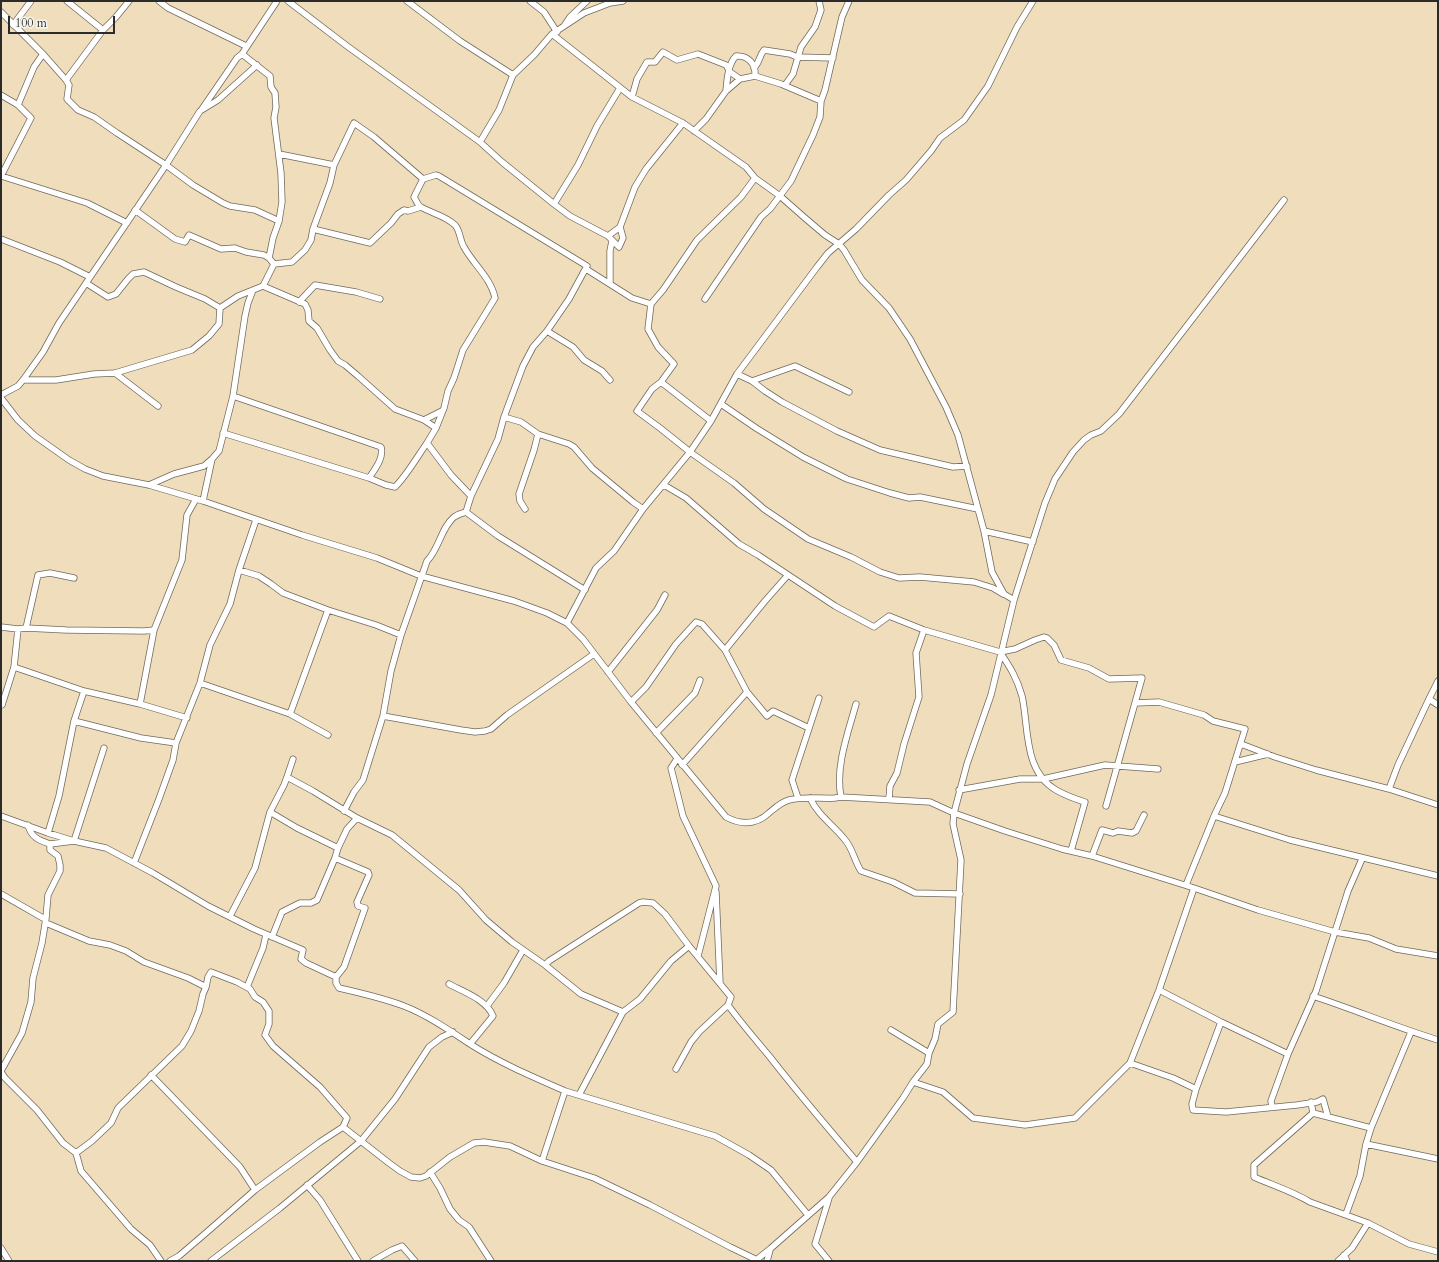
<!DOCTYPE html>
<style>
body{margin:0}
#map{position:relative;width:1439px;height:1262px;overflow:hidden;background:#efddbb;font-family:Cardo,serif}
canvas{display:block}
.frame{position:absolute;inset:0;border:2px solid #2b2b2b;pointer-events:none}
.scale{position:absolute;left:8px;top:16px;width:107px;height:18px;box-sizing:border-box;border:2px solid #2b2b2b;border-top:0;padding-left:5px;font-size:12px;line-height:14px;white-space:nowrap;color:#2b2b2b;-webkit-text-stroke:3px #f6f6f2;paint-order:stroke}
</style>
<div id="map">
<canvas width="1439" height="1262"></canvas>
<div class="frame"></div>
<div class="scale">100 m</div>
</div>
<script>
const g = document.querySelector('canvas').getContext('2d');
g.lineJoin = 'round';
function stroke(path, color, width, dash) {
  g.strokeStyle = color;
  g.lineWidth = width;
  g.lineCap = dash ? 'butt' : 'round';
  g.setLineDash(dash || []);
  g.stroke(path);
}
const minor = new Path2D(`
 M67 1 103 30
 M159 1 168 8 246 46
 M288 1 347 46 480 142 502 162 554 204 578 165 597 126 620 88
 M407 1 460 41 513 75
 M530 1 544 12 557 32
 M1 12 43 54 66 80 69 85 67 99 78 110 94 117 117 133 166 165 193 185 223 203 230 206 255 210 279 221
 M13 25 31 1
 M564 26 570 17 587 1
 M552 34 584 13 610 3 623 1
 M754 68C760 62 759 56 764 50L790 54 797 57 833 58
 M66 80 103 30 116 17 129 1
 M785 85 793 74 801 47 815 27 821 10 819 1
 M726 91C727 80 728 64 736 56 748 55 756 64 755 76
 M1 95 18 105 31 118 1 176 87 203 127 223
 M632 97 637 79 647 62H655L663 52 677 60 698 54 726 65 730 72 740 79 755 76 781 84 821 101
 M18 105 34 67 43 54
 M202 109 237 58 242 54 277 1
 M694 131 706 119 726 91 740 79
 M480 142 499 110 513 75 534 55 552 34 632 97 683 123 746 167 755 178 780 196 805 218 825 235 839 244 844 250 862 280 889 308 910 339 946 407 958 435 984 531 992 572 1004 594 1014 600
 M279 154 334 165 354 123 374 137 423 179
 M554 204 570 216 608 236 619 247 623 238 620 227 635 187 646 169 683 123
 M135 210 175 239 185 242 189 235 221 249 235 248 246 252 264 255 269 258
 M313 229 370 243 391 223 398 214 404 210 408 211 421 207
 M608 236 620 227
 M1 239 60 262 90 277
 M274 264 292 262 305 250 311 240 313 229 330 183 334 165
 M586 269 632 298 651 304 648 329 658 347 674 364 661 382
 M86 283 108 297 116 294 128 279 133 274 144 272 176 287 205 299 220 308
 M610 283V251L612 241
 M263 286 305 304 308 310 309 321 317 328 330 350 338 361 345 365 358 376 395 409 424 420 436 428
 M705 299 761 217 770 209 791 181 813 135 820 117 821 101 825 90 842 17 849 1
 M299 302 315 285 356 292 380 299
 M651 304 663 290 697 240 741 197 755 178
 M547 331 573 347 584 360 602 371 610 380
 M115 373 158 406
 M737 374 752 381 765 391 782 402 837 431 880 450 953 467 967 466
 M23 380H56L94 374 115 373 192 350 209 336 219 324 220 308 238 296 263 286 274 264 269 258 273 238 279 221 282 202 281 173 274 118 276 107 275 93 271 87 270 76 242 54
 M752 381 795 366 849 392
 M1 395 18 386 23 380 43 352 59 323 166 165 200 111 218 100 257 65
 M233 396 381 447C384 458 375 469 369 478
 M1 398 18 420 35 436 69 460 85 469 103 476 149 485 203 501 302 535 377 558 421 576 514 601 547 613 567 623 583 639 631 702 726 817C741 825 756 825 769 813 775 808 781 802 789 800 804 796 820 799 835 798L841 797 930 802 954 813 1005 831 1062 849 1092 856 1194 888 1258 910 1335 932 1369 938 1396 949 1438 956
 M721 404 756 428 803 457 847 479 890 493 909 498 920 497 978 509
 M504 417 521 422 538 434 569 444 574 447 592 468 633 502 643 509
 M424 420 442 411
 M711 421 661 382 652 389 637 411 660 428 690 452 734 483 764 509 808 539 851 557 880 572 899 578 920 577 974 582 993 588 1003 594
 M223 433 369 478 386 485 395 487C407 475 417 457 427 443
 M149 485 174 474 204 466 212 459
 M664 485 686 498 739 544 758 555 835 606 874 627 889 616 924 630 1000 652 1015 649 1035 640 1044 637 1047 638 1054 645 1061 660 1089 668 1109 679 1142 678 1135 703 1159 702 1204 715 1213 721 1245 729 1225 793 1214 816 1186 885
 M203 501 212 459 219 451 233 396 245 316 248 303 253 290
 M525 509 520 501 519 494 534 450 538 434
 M466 512 498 536 585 590
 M984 531 1033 542
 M239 570 259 576 271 584 283 593 328 610 376 625 401 635
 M567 623 596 568 614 551 643 509 690 452 711 421 737 374 817 267 828 253 856 229 889 195 906 180 931 151 940 138 964 120 988 86 1017 27 1033 1
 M1 627 18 629 26 628 66 630 144 631 154 630
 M26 628 38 575 50 573 74 578
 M725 650 765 601 788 575
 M1000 652C1010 667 1017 678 1022 696 1029 727 1023 771 1056 790 1065 795 1075 799 1085 802L1071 851
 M14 667 84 691 140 704 187 718
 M608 672 657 610 665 595
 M200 683 290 714 328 735
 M1429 699 1438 681
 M631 702 646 687 676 644 696 622 702 624 725 650 747 692 767 716 773 711 809 728
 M140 704 154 630 182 560 187 515 196 499
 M1 705H2L14 667 18 629
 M290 714 328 610
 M383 716 461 730 475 732 485 731 491 729 507 715 594 654
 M74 721 141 738 176 743
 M656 733 695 693 700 680
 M1241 744 1275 757 1316 770 1389 789 1398 765 1429 699 1438 705
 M677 759 671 768 683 816 716 886 698 956
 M1235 762 1268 754
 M682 765 747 692
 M287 777 293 759
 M1389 789 1438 805
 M959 790 1020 779H1043L1105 765 1158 769
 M841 797C835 767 848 733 856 704
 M798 798 792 780 819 698
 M810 798C819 817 834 825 846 841 853 850 855 862 861 871L893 882 915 893 960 894
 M889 799 890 786 897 773 904 744 919 697 916 653 924 630
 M1106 806 1135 703
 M344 811 354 792 363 780 383 716 391 671 401 635 427 561C439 549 441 528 454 517 457 515 462 513 466 512L471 496 498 439 504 417 523 366 533 347 547 331 569 299 587 266 439 176 436 175 423 179 414 197C416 200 418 206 421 207 431 213 446 216 455 225 460 230 460 241 464 247 473 264 491 278 495 298L463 350 454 378 448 391 444 408 436 428 427 443 451 475 471 496
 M270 812 284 785 287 777 313 791 357 818 392 835 459 890 486 920 512 942 545 965 581 994 623 1012
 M1 816 48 833 74 841 106 848 153 873 208 906 254 929 303 950 301 959 306 963 336 977V983L339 988C361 993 383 998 404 1006 427 1015 449 1030 470 1044 500 1063 533 1077 565 1091L542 1161
 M1214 816 1290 840 1438 876
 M28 825C31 837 38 840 50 844
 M48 833 59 796 74 721 84 691
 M1092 856 1102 830 1113 833 1118 831 1132 833 1136 831 1144 815
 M335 858 368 872 369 875 357 902 358 906 365 908 344 967 336 977
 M134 863 159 799 173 760 176 743 200 683 210 645 230 604 239 570 256 520
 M716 892 720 983
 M1 894 43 918H46
 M230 916 255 868 270 812 297 828 338 848 347 829 357 818
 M46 923 89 941 110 945 126 951 144 962 188 978 206 987
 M272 937 282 912 300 903H311L317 900 335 858 338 848
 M545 965 549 961 639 903 643 902 653 903 665 914 689 946 731 997 728 1005C741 1023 756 1040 770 1057 798 1093 827 1127 857 1162
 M449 984C464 992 487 1000 493 1016L470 1044
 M247 987 263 948 266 935
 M1159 990 1221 1022 1288 1054
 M1313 996C1355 1010 1396 1027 1438 1040
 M487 1006 504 983 523 950
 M891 1030 929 1053
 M1130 1063 1173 1078 1196 1089 1192 1104 1193 1110 1226 1112 1297 1105 1317 1102 1323 1099 1328 1117
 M676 1069 691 1042 699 1032 728 1005
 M1 1071 22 1033 31 1002 33 978 42 943 46 918 48 895 60 871V865L58 856 50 850V844L74 841 104 748
 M1 1072 5 1078 37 1110 63 1143 76 1153 81 1171 131 1229 150 1245 161 1261
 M151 1075 240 1167 255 1190
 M913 1082 943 1092 973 1118 1025 1125 1075 1118 1130 1063 1159 990 1194 888
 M1196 1089 1221 1022
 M565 1091 715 1136 749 1155 771 1170 808 1215
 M579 1095 623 1012 640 999 671 961 689 946
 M1311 1102 1313 1113 1254 1165V1177C1272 1185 1292 1191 1310 1202L1368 1223 1409 1244 1438 1252
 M1272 1106 1271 1101 1288 1054 1316 991 1348 891 1362 859
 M1313 1113 1371 1128 1366 1144 1360 1176 1346 1214
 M1371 1128 1411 1032
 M1366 1144 1438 1159
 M76 1153 92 1141 111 1123 118 1108 182 1046 191 1031 199 1011 203 994 206 987 208 977 211 972 237 982 250 989 255 997 263 1002 269 1011V1024L265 1035 273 1046 320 1087 347 1118 343 1127
 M430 1172 440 1188 450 1209 459 1220 469 1227 491 1261
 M307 1185 320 1200 358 1261
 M829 1198 815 1244 829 1261
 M1 1248 9 1261
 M1344 1255 1347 1261
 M170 1261 179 1256 207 1232 255 1190 320 1142 343 1127 389 1163 400 1171 411 1177 420 1178 426 1176 450 1157 474 1143 484 1142 510 1146 542 1161 594 1178 650 1205 730 1247 757 1260
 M211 1261 280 1208 361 1141 395 1099 429 1047 442 1037 453 1032
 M373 1261 392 1250 402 1246 415 1261
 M755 1261 770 1249 829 1197 857 1162 903 1098 913 1082 927 1064 929 1053 935 1039 938 1024 953 1012 961 860 953 824 954 813 967 764 991 695 1014 600 1045 503 1055 479 1073 452 1084 440 1091 435 1101 431 1119 414 1284 200
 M767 1261 770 1250
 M1338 1261 1352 1248 1368 1223`);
stroke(minor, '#70695d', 7);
stroke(minor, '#fff', 5.5);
</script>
